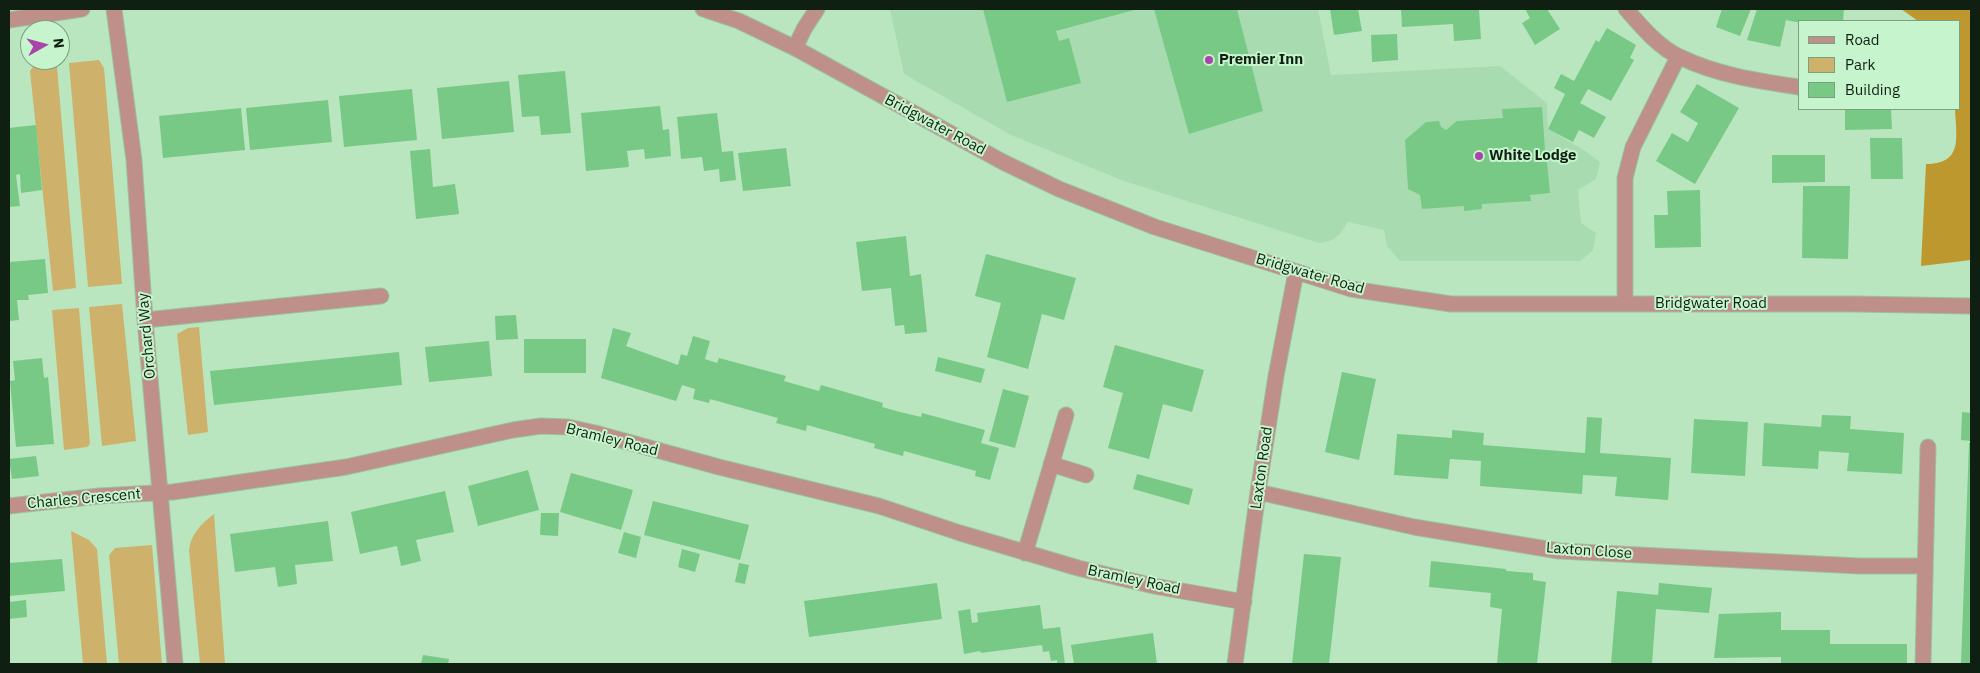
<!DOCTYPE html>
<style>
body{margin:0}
#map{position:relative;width:1980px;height:673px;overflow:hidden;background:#b9e6bf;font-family:"IBM Plex Sans",sans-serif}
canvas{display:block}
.frame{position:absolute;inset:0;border:10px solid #0f2012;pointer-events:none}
.legend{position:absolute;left:1798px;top:20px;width:162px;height:90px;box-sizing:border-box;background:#c6f4cc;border:1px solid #7d9f82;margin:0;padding:6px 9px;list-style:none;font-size:15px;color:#0f2012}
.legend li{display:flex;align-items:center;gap:10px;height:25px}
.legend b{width:25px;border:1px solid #7d9f82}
.north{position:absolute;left:20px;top:20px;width:50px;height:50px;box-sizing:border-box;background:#c6f4cc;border:1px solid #7d9f82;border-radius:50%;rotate:83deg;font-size:14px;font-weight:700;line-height:20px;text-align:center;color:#0f2012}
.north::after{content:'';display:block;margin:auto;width:18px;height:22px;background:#aa44a8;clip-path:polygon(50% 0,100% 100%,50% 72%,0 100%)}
</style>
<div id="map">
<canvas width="1980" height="673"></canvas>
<div class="frame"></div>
<ul class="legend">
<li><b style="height:6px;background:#be9089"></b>Road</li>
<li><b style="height:14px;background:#ceb26c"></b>Park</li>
<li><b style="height:14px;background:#77c985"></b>Building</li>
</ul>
<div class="north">N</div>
</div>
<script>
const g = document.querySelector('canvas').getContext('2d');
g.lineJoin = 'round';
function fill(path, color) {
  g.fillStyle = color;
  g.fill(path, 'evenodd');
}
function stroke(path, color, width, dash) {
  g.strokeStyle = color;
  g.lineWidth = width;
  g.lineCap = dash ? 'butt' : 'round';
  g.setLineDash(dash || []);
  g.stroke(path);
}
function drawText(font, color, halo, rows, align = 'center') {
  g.font = font + ' "IBM Plex Sans",sans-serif';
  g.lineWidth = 4;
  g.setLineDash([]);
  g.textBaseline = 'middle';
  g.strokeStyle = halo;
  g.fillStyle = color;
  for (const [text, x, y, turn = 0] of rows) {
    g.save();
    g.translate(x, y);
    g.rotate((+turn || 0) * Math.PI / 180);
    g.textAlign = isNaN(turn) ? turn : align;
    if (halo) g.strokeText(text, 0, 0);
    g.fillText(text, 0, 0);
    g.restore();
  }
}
const built = new Path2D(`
 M890 9H1318L1331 75 1500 66 1547 103 1548 129 1584 150 1600 162 1596 179 1578 190 1581 223 1596 233 1593 250 1580 261H1400L1387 246 1384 230 1348 222 1339 235 1330 241 1319 243 1124 181 1011 135 904 74Z`);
const green = new Path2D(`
 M99 60 104 68 122 284 88 287 69 63Z
 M53 65 57 67 76 288 53 291 30 71 33 67Z
 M122 304 136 441 102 446 89 307Z
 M79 308 90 444 87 447 64 450 52 310Z
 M199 327 208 432 188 435 177 334 188 328Z
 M214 514 225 664H200L189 550C191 534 201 524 214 514Z
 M71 531 89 540 97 549 107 664H83Z
 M152 545 162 664H119L109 555 115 548Z`);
const forest = new Path2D(`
 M1901 9H1971V260L1921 266 1926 164C1964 164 1956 136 1955 109H1959V21H1918Z`);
const building = new Path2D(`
 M983 9H1138L1056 31 1059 41 1069 38 1081 83 1007 102Z
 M1154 9H1237L1263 111 1189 134Z
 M1330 9H1358L1362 31 1334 35Z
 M1401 9H1479L1481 39 1454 41 1453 24 1402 27Z
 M1525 9H1547L1560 29 1535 45 1522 23 1530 18Z
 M1722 9H1751L1740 36 1716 27Z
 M1757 9H1844L1843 21 1796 22 1786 20 1780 47 1747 40Z
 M1607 28 1636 45 1630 58 1634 60 1611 101 1588 89 1580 103 1606 117 1594 138 1579 130 1573 142 1548 129 1565 94 1554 88 1561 74 1574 81 1596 40 1599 42Z
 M1397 34 1398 60 1372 62 1371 35Z
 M565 71 571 133 541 135 539 116 522 117 518 75Z
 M509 81 514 132 442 139 437 88Z
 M1697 84 1739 108 1695 184 1656 161 1672 133 1688 142 1698 123 1680 112Z
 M412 89 417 140 344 147 339 96Z
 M328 100 332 142 250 150 246 108Z
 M660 106 663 130 669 129 671 156 645 159 644 149 627 151 629 167 586 171 581 113Z
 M1542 107 1545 150H1550L1551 161 1547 162 1550 193 1530 195 1531 201 1482 204V209L1464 211V206L1422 209 1420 195 1408 189 1405 140 1426 122 1439 121 1441 127 1446 130 1457 121 1503 118 1502 109Z
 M241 108 245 150 163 158 159 116Z
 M1845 109H1891L1892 129 1845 130Z
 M717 113 722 152 733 151 736 180 720 182 719 169 704 171 702 157 681 159 677 117Z
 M36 125 42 190 21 193 20 174 16 175 20 206 9 207V128Z
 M1870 138H1902L1903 179H1871Z
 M786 148 791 186 743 191 738 153Z
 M430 149 433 187 455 184 459 214 416 219 410 151Z
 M1772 155H1825V182L1772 183Z
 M1803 186H1850L1848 259 1802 258Z
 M1700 190 1701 247 1655 248 1654 215H1668L1667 191Z
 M906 236 910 276 921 274 927 332 905 334 904 325 895 326 891 288 862 291 856 242Z
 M986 254 1076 278 1064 320 1042 314 1028 369 987 357 1001 303 975 296Z
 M45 259 48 293 28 295 29 300H17L19 320 9 321V262Z
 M516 315 518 339 496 340 495 316Z
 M613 328 631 333 626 346 678 365 681 354 687 356 693 336 710 341 705 359 717 363 719 358 786 376 784 381 819 391 821 385 883 403 882 407 900 412 921 417 922 413 985 430 981 443 999 448 990 480 975 476 976 471 904 451 903 456 874 448 875 444 807 425 806 431 776 423 778 418 710 399 709 403 693 399 695 389 682 385 676 401 601 378Z
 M524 339H586V373H524Z
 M489 341 492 376 429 382 425 347Z
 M1115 345 1204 370 1192 412 1163 404 1149 459 1108 448 1123 393 1103 387Z
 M399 352 402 385 214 405 210 371Z
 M938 357 985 369 981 383 935 371Z
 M42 358 44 378 48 377 54 444 16 447 10 381 15 380 13 361Z
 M1342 372 1376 379 1359 460 1325 452Z
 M1003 389 1029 396 1015 448 989 441Z
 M1962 412 1971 413V441L1961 440Z
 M1822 415 1851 416 1850 429 1904 433 1902 474 1847 471 1849 453 1819 451 1818 469 1762 466 1764 423 1821 427Z
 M1587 417 1602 418 1600 453 1671 458 1668 500 1615 496 1617 477 1583 475 1582 494 1480 486 1481 461 1450 459 1448 479 1394 475 1397 434 1452 438V430L1484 433 1483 445 1585 453Z
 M1694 419 1748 422 1745 476 1691 473Z
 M1969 443H1971V664H1961Z
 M36 456 39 476 12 479 9 459Z
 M528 470 539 510 478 526 468 486Z
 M571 473 633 490 621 530 560 512Z
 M1137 474 1193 489 1189 505 1133 489Z
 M445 491 454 532 416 540 421 561 401 566 397 546 360 554 351 512Z
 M653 501 749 525 740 560 644 535Z
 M541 513H559L558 536 540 535Z
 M328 521 333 561 295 565 297 584 278 587 275 567 235 572 230 534Z
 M624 532 641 537 636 558 618 553Z
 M682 549 700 554 695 572 678 567Z
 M1304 554 1341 557 1329 664H1292Z
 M62 559 65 591 9 596V563Z
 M1431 561 1506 569V571L1533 573V580L1546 582 1537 664H1497L1502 609 1490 607 1491 593 1429 587Z
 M739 563 749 565 745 584 735 582Z
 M937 583 942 619 809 637 804 601Z
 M1659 583 1712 588 1709 613 1656 609 1652 664H1611L1617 591 1658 595Z
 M26 600 27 617 9 619V602Z
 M1040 605 1043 629 1060 627 1065 664H1057V660L1051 661 1049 651 1043 652 1042 645 981 653 980 651 964 654 958 611 970 609 972 623 978 622 977 613Z
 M1781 612V630H1830V644H1907V664H1781V657L1714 658 1719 614Z
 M1153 633 1157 664H1074L1071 645Z
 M423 655 449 659 448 664H421Z`);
const minor = new Path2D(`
 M114 9 134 160 145 320 175 664
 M703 9 739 21 795 48 1003 162 1059 189 1155 227 1351 289 1451 304H1854L1971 306
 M1626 9C1640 25 1659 48 1680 57 1717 75 1758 81 1799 87
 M9 20 82 9
 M795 48 804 29 817 9
 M1625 304V178L1633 147 1678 57
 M145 320 381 296
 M1051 464 1086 475
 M1258 492 1414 527 1559 551 1859 566H1925
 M9 506 99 496 173 492 346 467 513 430 541 426 568 427 595 433 719 467 879 506 960 533 1078 568 1154 586 1244 602
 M1025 553 1066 415
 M1235 664 1258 492 1276 376 1296 272
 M1923 664 1928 447`);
const markers = [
 [1209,60,5,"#aa44a8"],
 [1479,156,5,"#aa44a8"]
];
const poiNames = [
 ["Premier Inn",1219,60],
 ["White Lodge",1489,156]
];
const streetNames = [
 ["Bridgwater Road",935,125,28],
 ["Bridgwater Road",1310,274,16],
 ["Bridgwater Road",1711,304],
 ["Orchard Way",147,336,-95],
 ["Bramley Road",612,440,14],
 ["Laxton Road",1262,468,-82],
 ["Charles Crescent",84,499,-5],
 ["Laxton Close",1589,551,4],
 ["Bramley Road",1134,580,12]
];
fill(built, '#a8dcb0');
fill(green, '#ceb26c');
fill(forest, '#bd982e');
fill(building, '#77c985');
stroke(minor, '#9ac2a0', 17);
stroke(minor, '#be9089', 15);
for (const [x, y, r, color] of markers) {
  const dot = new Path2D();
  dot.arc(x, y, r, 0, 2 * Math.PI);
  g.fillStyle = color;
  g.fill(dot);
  stroke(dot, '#c6f4cc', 2);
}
drawText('bold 15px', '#0f2012', '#c6f4cc', poiNames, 'left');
drawText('15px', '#0f2012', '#c6f4cc', streetNames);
</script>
